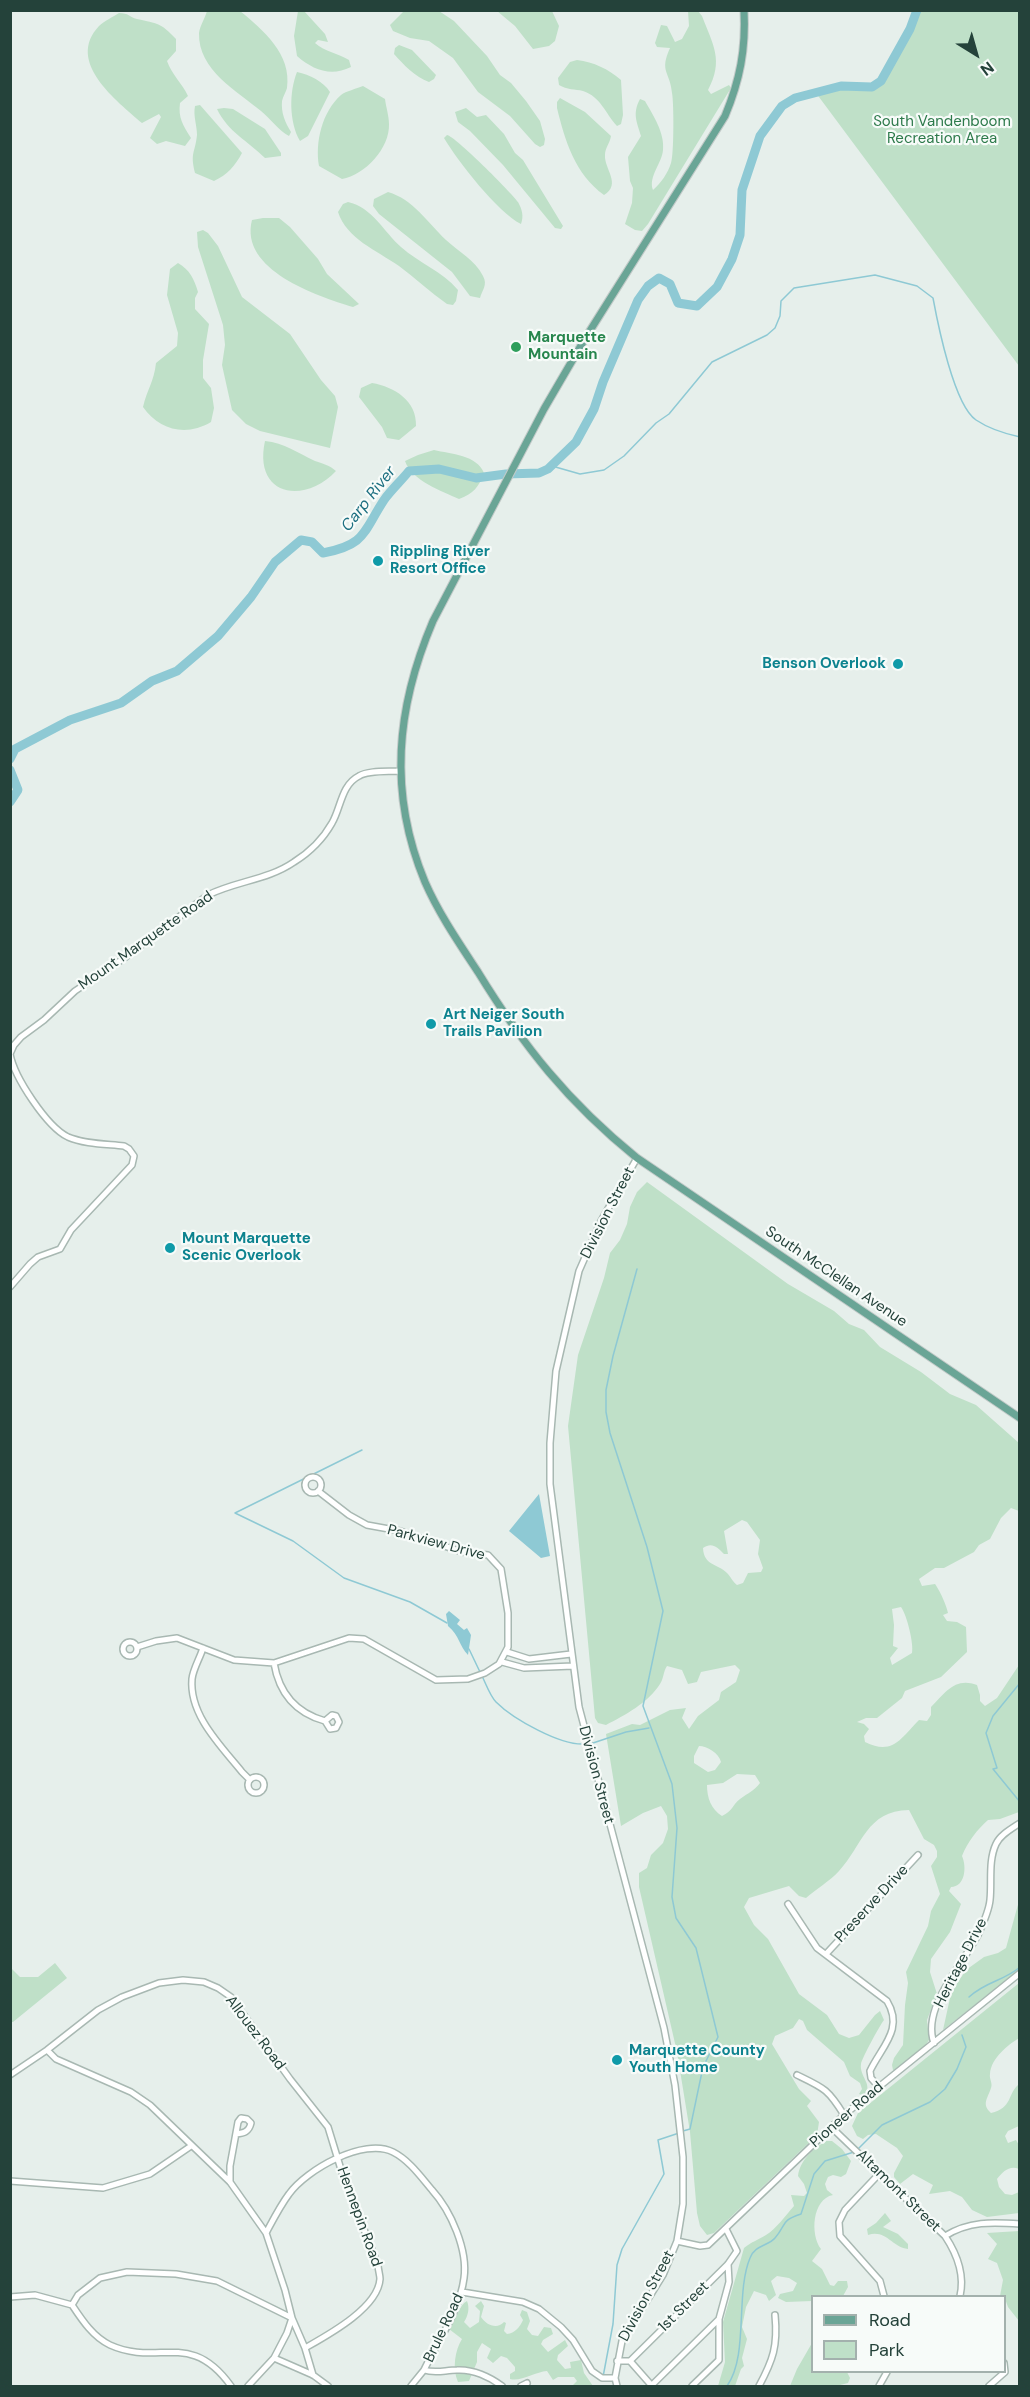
<!DOCTYPE html>
<style>
body{margin:0}
#map{position:relative;width:1030px;height:2397px;overflow:hidden;background:#e6efeb;font-family:"DM Sans",sans-serif}
canvas{display:block}
.frame{position:absolute;inset:0;border:12px solid #24423a;pointer-events:none}
.legend{position:absolute;left:811px;top:2295px;width:195px;height:78px;box-sizing:border-box;background:#f7fbf9;border:2px solid #a3b1ad;margin:0;padding:8px 10px;list-style:none;font-size:18px;color:#24423a}
.legend li{display:flex;align-items:center;gap:12px;height:30px}
.legend b{width:30px;border:2px solid #a3b1ad}
.north{position:absolute;left:946px;top:24px;width:60px;height:60px;-webkit-text-stroke:4px #f7fbf9;paint-order:stroke;rotate:143deg;font-size:16px;font-weight:700;line-height:24px;text-align:center;color:#24423a}
.north::after{content:'';display:block;margin:auto;width:21px;height:27px;background:#24423a;clip-path:polygon(50% 0,100% 100%,50% 72%,0 100%)}
</style>
<div id="map">
<canvas width="1030" height="2397"></canvas>
<div class="frame"></div>
<ul class="legend">
<li><b style="height:8px;background:#6aa596"></b>Road</li>
<li><b style="height:16px;background:#bfe0c8"></b>Park</li>
</ul>
<div class="north">N</div>
</div>
<script>
const g = document.querySelector('canvas').getContext('2d');
g.lineJoin = 'round';
function fill(path, color) {
  g.fillStyle = color;
  g.fill(path, 'evenodd');
}
function stroke(path, color, width, dash) {
  g.strokeStyle = color;
  g.lineWidth = width;
  g.lineCap = dash ? 'butt' : 'round';
  g.setLineDash(dash || []);
  g.stroke(path);
}
function drawText(font, color, halo, rows, align = 'center') {
  g.font = font + ' "DM Sans",sans-serif';
  g.lineWidth = 4.5;
  g.setLineDash([]);
  g.textBaseline = 'middle';
  g.strokeStyle = halo;
  g.fillStyle = color;
  for (const [text, x, y, turn = 0] of rows) {
    g.save();
    g.translate(x, y);
    g.rotate((+turn || 0) * Math.PI / 180);
    g.textAlign = isNaN(turn) ? turn : align;
    if (halo) g.strokeText(text, 0, 0);
    g.fillText(text, 0, 0);
    g.restore();
  }
}
const green = new Path2D(`
 M410 10 439 11 454 21 487 56 500 75 511 83 526 101 540 121 545 139 544 145 540 147 535 144 510 116 478 92 453 58 429 41 410 38 393 31 390 25 403 12Z
 M207 11H240C263 30 292 54 287 88 286 92 283 96 282 101 281 113 285 122 291 132L289 136C279 131 270 118 261 111 237 91 198 70 199 33 200 26 205 18 207 11Z
 M298 11H304L325 34 328 42 318 40 315 43C325 52 338 53 349 60L351 67C331 77 313 70 297 56L294 36Z
 M497 11H552L559 26 555 41 549 46 533 49 515 26Z
 M688 11H698L702 16C713 45 724 60 708 90L711 94 729 85 731 88 648 224 642 231 635 230 625 224 632 203 633 188 630 181 628 157 641 136C637 122 632 114 640 99L645 101C653 115 665 133 663 150 662 163 648 177 653 190 661 183 668 173 671 163 674 155 674 103 672 93 670 71 659 72 670 48L657 47 655 43 661 25 667 26 675 42 682 39 689 26Z
 M917 11H1019V366L816 93 841 86 872 87 881 81 910 29Z
 M119 13C129 13 129 17 137 19 158 24 160 22 176 39V51L167 61C172 75 182 83 188 96L180 103C178 118 183 125 191 138L185 146 166 141 157 144 150 138 161 117 159 114 142 123C117 101 65 62 99 26 104 21 113 17 119 13Z
 M399 45 412 50 436 75 434 79 429 82C415 77 404 65 394 54L395 48Z
 M577 60C594 62 608 69 621 80L623 115 621 124 617 126C605 113 601 97 583 91 575 89 567 90 559 85L558 78 570 62Z
 M297 72C310 75 323 81 330 92L308 136 300 141C289 122 289 92 297 72Z
 M363 86 385 99C386 107 389 116 389 124 390 148 365 175 342 179L319 166C315 142 322 112 341 95 346 91 356 89 363 86Z
 M560 98 585 112 611 136C610 143 605 148 605 155 604 169 622 184 604 195 575 174 565 141 557 108V102Z
 M200 105 242 153C235 166 227 175 214 181L195 173C190 152 195 154 197 135 197 125 193 116 195 106Z
 M224 108 233 109 265 129 281 153V156L265 158C248 141 228 132 217 109Z
 M466 108 477 117 486 115 504 134 515 153 523 160 563 226 561 229 555 228 503 165 470 131 458 122 455 112Z
 M447 135C455 136 511 192 518 202 522 209 524 216 521 224 498 213 457 160 444 138Z
 M388 192C413 199 428 223 446 240 459 252 475 260 483 276 488 285 482 290 480 298L470 296 452 272 379 214 373 206 374 199Z
 M348 202C372 207 384 232 401 247 419 263 442 271 458 290L456 301 453 305 447 304C430 292 415 278 399 266 376 250 347 239 338 212L343 204Z
 M263 218H279L290 227 318 259 327 274 359 304 353 307C317 296 239 270 252 220Z
 M203 230 208 233 218 246 242 297 290 334 321 380 335 396 338 407 330 448 260 431 246 424 232 410 222 365 225 345 223 325 198 247 197 232Z
 M178 263C190 270 194 279 198 292L195 298V309L209 324 203 360V378L211 388 214 408 211 422C186 437 159 430 143 407 147 389 154 382 156 363L177 346 178 333 167 295 170 269Z
 M372 383C395 387 417 401 416 426L399 440 387 438 382 427 359 397 361 388Z
 M265 441C284 443 298 453 315 461 324 464 329 465 336 471 304 505 253 496 265 441Z
 M434 450C451 454 477 455 484 473 479 487 473 494 459 499 442 491 412 481 405 461L418 455Z
 M647 1182 788 1284 834 1311 849 1324 864 1330 880 1347 921 1372 950 1394 976 1405 1019 1443V1511L1011 1508 1001 1518 990 1539 979 1545 974 1552 944 1568H935L919 1579 922 1586 935 1584C939 1589 947 1606 948 1613L943 1615 947 1621 957 1622 966 1627 967 1652 941 1677 905 1691 902 1698 877 1718H866L857 1722 864 1724 869 1729 864 1736 865 1742C893 1756 901 1738 919 1720L927 1721 931 1715V1707C946 1692 955 1677 977 1685L980 1695V1701L985 1706 997 1698 1019 1665V1812L1000 1819 988 1820C977 1830 968 1841 962 1856 967 1867 965 1887 951 1887L949 1891 961 1904 950 1932 931 1959 930 1972 937 1994 927 2020 929 2040 925 2046 896 2070H893L892 2065 894 2058 903 2045 905 2005 908 1983 906 1972 928 1926 931 1911 940 1894 931 1866 937 1857V1851L934 1845 924 1839 909 1810C866 1811 863 1845 839 1871 830 1881 816 1889 806 1898L799 1896 789 1886 749 1898 744 1907 754 1925 768 1939 799 1994 827 2015 839 2034 849 2038 859 2035 875 2015 880 2011 884 2020C880 2025 862 2058 861 2064 859 2077 874 2084 864 2096L859 2094 862 2089 860 2083 850 2076 844 2062 807 2030 803 2021 799 2019 793 2028 775 2036 772 2044 799 2089 811 2101 807 2106 819 2122 817 2135 714 2233 707 2235 700 2226 697 2213 690 2132 677 2052 639 1887V1873L647 1868 651 1855 663 1843 668 1829 667 1816 661 1806 643 1813 621 1826 606 1734 632 1724 640 1725 670 1710 686 1708 682 1718 689 1729 698 1716 719 1700 721 1692 736 1682 740 1670 735 1665 701 1672 697 1682 688 1684 682 1670 667 1666C663 1672 664 1678 660 1684 648 1703 625 1715 606 1725L598 1723 595 1718 568 1426 578 1355 604 1278 610 1253 620 1240 627 1224 630 1207 637 1192ZM742 1520 747 1522 760 1540 758 1554 763 1568 761 1572 748 1573 743 1583 737 1585C732 1581 731 1577 727 1573 717 1563 704 1566 703 1548 712 1542 717 1547 724 1554H728L724 1531ZM901 1607C907 1615 914 1644 912 1653L892 1665 890 1658 898 1648 893 1646 894 1625 892 1609ZM699 1746C707 1746 719 1753 721 1762L715 1770 708 1772 694 1763V1756ZM737 1774 755 1775 760 1783C754 1791 748 1793 740 1799 732 1805 733 1811 722 1816 711 1809 707 1798 707 1785L723 1783Z
 M1019 1865V1970L943 2030 950 1998 956 1985 966 1970 984 1957 998 1953 1006 1948 1019 1901Z
 M55 1963 67 1978 13 2022H11V1968L20 1977H38Z
 M1019 1983V2038C1008 2045 991 2058 990 2074 989 2079 993 2083 991 2088 988 2098 981 2104 991 2113 1013 2108 1007 2094 1019 2084V2126L1008 2131 1005 2136 1008 2143 1016 2140 1019 2145V2169C1010 2165 1003 2171 997 2179L999 2187 1005 2194 1012 2195 1019 2192V2213L987 2217 972 2210 962 2197 950 2191 929 2194 933 2185 913 2174 900 2184 894 2177V2173L903 2156 897 2148 876 2134 868 2135 863 2139 857 2136 852 2126 858 2113Z
 M826 2141H832L842 2149 851 2161 846 2174 841 2177 833 2175 828 2177 825 2184 827 2190 833 2195C812 2199 810 2235 821 2249L812 2261 822 2269 830 2285 834 2286 838 2281H847L848 2287 843 2296H812V2301L786 2302 778 2298 780 2294 793 2291 797 2283 789 2278 777 2276 771 2281 776 2295 769 2301 766 2295 754 2291 746 2307 742 2327 747 2339 742 2358 744 2366 741 2369 735 2386H718L725 2362 723 2322 744 2248C751 2242 758 2240 766 2235 776 2229 786 2215 794 2206L791 2195 804 2196 807 2193 804 2184 798 2176C800 2160 813 2149 826 2141Z
 M885 2213 891 2221 883 2227 898 2234 908 2244V2249C893 2248 886 2229 868 2235L867 2229 876 2223Z
 M1019 2231H1020L1019 2321 1008 2307 1004 2296H1000L1003 2280 997 2263 988 2259 997 2244 987 2233Z
 M467 2301C470 2308 468 2316 464 2322L470 2328 479 2322 480 2311 475 2306 481 2301 484 2306 481 2317C486 2325 497 2330 504 2322L506 2323 504 2331 507 2334C515 2333 520 2327 523 2320L520 2315 522 2310 527 2312 530 2321 527 2329 532 2335 538 2336 544 2327 551 2328 553 2334 543 2340 541 2344 548 2352 565 2340 568 2346 558 2355 557 2360 565 2369 571 2368 570 2362 581 2360 584 2373 593 2386H572L577 2381 574 2377H558L553 2380 547 2371C535 2372 521 2382 510 2379V2374L515 2371V2367L507 2358 501 2356 493 2363 487 2358 491 2349 482 2343 477 2352V2362L469 2381 458 2382C452 2369 455 2350 462 2339L449 2329 450 2323C460 2315 459 2305 467 2301Z
 M812 2343V2372H847L850 2378 848 2383 836 2386H790L797 2369Z`);
const water = new Path2D(`
 M539 1494 550 1556 541 1558 509 1531Z
 M449 1611 460 1620 457 1624 464 1630 467 1628 471 1635 468 1655C459 1646 460 1636 448 1626L446 1614Z`);
const stream = new Path2D(`
 M552 466 580 474 604 470 624 456 656 423 669 414 712 362 767 335 775 328 780 316 781 301 794 288 875 275 917 286 933 298C938 325 954 405 976 420 988 428 1006 434 1020 437
 M637 1269 613 1356 606 1390V1412L610 1433 647 1547 663 1611 643 1706 672 1784 677 1828 672 1897 676 1918 696 1948 718 2037 703 2067 690 2129 683 2131
 M362 1450 235 1513 293 1541 344 1578 410 1602 447 1623
 M469 1649 480 1672
 M482 1676C486 1684 490 1696 496 1702 513 1719 561 1746 585 1744
 M1020 1683 993 1716 986 1733 997 1768 993 1769 1020 1802
 M590 1744 626 1732 649 1728
 M969 1997C986 1981 1004 1981 1020 1967
 M858 2149 882 2125 930 2102 945 2089 957 2069 966 2047 962 2035
 M603 2377 613 2324 617 2265 622 2249 664 2174 658 2140 679 2133
 M727 2386C749 2355 735 2294 750 2258 755 2245 768 2246 775 2238 787 2224 780 2221 801 2214L814 2174 825 2161 854 2152`);
const river = new Path2D(`
 M10 759 15 749 70 720 121 703 152 681 177 671 218 636 251 597 275 562 301 540 312 542 323 553C366 545 363 532 384 500 391 490 401 481 409 471L439 469 476 478 506 474 539 473 548 469 576 442 594 409 603 382 638 300 648 286 659 278 670 284 678 303 697 306 717 287 732 259 740 235 742 190 760 136 782 106 795 98 841 86 872 87 881 81 910 29 917 10
 M10 770 18 790 10 802`);
const minor = new Path2D(`
 M10 1054 14 1045 21 1037 44 1020 75 991 123 959 208 895C236 881 268 880 294 862 310 852 323 839 332 823 341 808 341 785 359 776 369 770 388 772 400 771
 M10 1054C14 1077 47 1127 68 1137 84 1144 106 1144 124 1146L129 1149 134 1156 132 1165 71 1230 60 1249 38 1257 30 1264 10 1287
 M305 1485a8 8 0 1 1 16 0a8 8 0 1 1-16 0Z
 M123 1649a7 7 0 1 1 14 0a7 7 0 1 1-14 0Z
 M137 1647 156 1641 177 1638 234 1660 274 1663 349 1638 364 1639 436 1680 468 1679 485 1673 499 1664 508 1647V1613L501 1569 488 1555 462 1552 400 1531 367 1525 349 1515 318 1491
 M203 1648C200 1658 193 1669 192 1679 189 1715 221 1746 242 1772L250 1780
 M507 1652 529 1659 571 1654
 M502 1662 524 1668 573 1666
 M274 1663C279 1693 296 1713 325 1721L330 1729 336 1728 339 1722 336 1716 332 1715 325 1721
 M248 1785a8 8 0 1 1 16 0a8 8 0 1 1-16 0Z
 M788 1904 817 1948 887 2001C904 2029 882 2046 870 2071L871 2078 879 2087
 M826 1954 918 1855
 M934 2043C921 2008 963 1964 978 1935 983 1924 989 1911 990 1900 992 1882 988 1861 996 1844 1000 1835 1011 1829 1020 1823
 M47 2050 56 2059 131 2092 150 2105 230 2182 266 2233 285 2290 292 2318 287 2333 274 2358 248 2386
 M10 2075 47 2050 98 2010 122 1997 159 1983 183 1980 204 1982 218 1988 231 1997 290 2079 328 2127 343 2176 378 2265C378 2269 380 2275 380 2279 378 2308 328 2335 305 2348
 M797 2075C824 2088 828 2089 844 2115
 M831 2127 945 2236C957 2254 965 2274 960 2296
 M879 2174 845 2210 839 2222 840 2236 880 2281 884 2296
 M10 2181 103 2188 150 2174 191 2146
 M230 2182V2166L238 2122 241 2118 247 2119 251 2123C249 2132 244 2133 236 2134
 M266 2233C273 2220 280 2206 289 2194 306 2170 364 2137 393 2152 409 2160 421 2177 432 2190 451 2211 468 2250 464 2278 460 2310 438 2341 424 2370
 M945 2236C969 2221 992 2222 1020 2224
 M677 2241 700 2246 708 2245 844 2115 1020 1973
 M462 2292 523 2302 539 2309 561 2327 573 2340 592 2371 602 2378H615
 M10 2297 35 2295 72 2305C82 2320 93 2337 110 2345 159 2367 190 2329 231 2386
 M72 2305 78 2295 100 2278 127 2272 176 2274 217 2281 292 2318 305 2348 313 2375
 M274 2358 313 2375 328 2386
 M617 2361H630L652 2386
 M630 2361 728 2264 737 2251 726 2229
 M411 2386 424 2370C436 2374 445 2370 457 2370 473 2369 490 2377 502 2386
 M521 2386 527 2383
 M617 2386 615 2378 622 2341 663 2275 677 2241 683 2204V2157L675 2085 664 2028 579 1707 550 1484V1443L556 1371 579 1271 601 1221 637 1158
 M651 2386 718 2320
 M692 2386 719 2360V2319L729 2282 728 2264
 M759 2386C773 2360 778 2346 775 2315
 M879 2386 887 2372
 M989 2386 1005 2372 1004 2363`);
const major = new Path2D(`
 M744 10C746 49 740 80 725 116L586 337 544 409 433 621C396 708 388 793 425 882 439 914 459 943 478 972 524 1047 568 1102 637 1158L1020 1418`);
const markers = [
 [516,347,6,"#2e9e5b"],
 [378,561,6,"#0f9aa8"],
 [898,664,6,"#0f9aa8"],
 [431,1024,6,"#0f9aa8"],
 [170,1248,6,"#0f9aa8"],
 [617,2060,6,"#0f9aa8"]
];
const parkNames = [
 ["South Vandenboom",942,122],
 ["Recreation Area",942,139]
];
const leisureNames = [
 ["Marquette",528,338],
 ["Mountain",528,355]
];
const cultureNames = [
 ["Rippling River",390,552],
 ["Resort Office",390,569],
 ["Benson Overlook",886,664,"right"],
 ["Art Neiger South",443,1015],
 ["Trails Pavilion",443,1032],
 ["Mount Marquette",182,1239],
 ["Scenic Overlook",182,1256],
 ["Marquette County",629,2051],
 ["Youth Home",629,2068]
];
const streetNames = [
 ["Mount Marquette Road",146,941,-35],
 ["Division Street",608,1213,-63],
 ["South McClellan Avenue",836,1277,34],
 ["Parkview Drive",436,1543,15],
 ["Division Street",596,1775,75],
 ["Preserve Drive",872,1904,-47],
 ["Heritage Drive",961,1963,-63],
 ["Allouez Road",255,2033,53],
 ["Pioneer Road",847,2115,-41],
 ["Altamont Street",898,2191,44],
 ["Hennepin Road",359,2217,70],
 ["Division Street",647,2296,-62],
 ["1st Street",684,2307,-45],
 ["Brule Road",444,2328,-65]
];
const waterNames = [
 ["Carp River",369,499,-52]
];
fill(green, '#bfe0c8');
fill(water, '#8ec9d4');
stroke(stream, '#8ec9d4', 1.5);
stroke(river, '#8ec9d4', 9);
stroke(minor, '#a8b8b2', 8);
stroke(major, '#c2cac8', 9);
stroke(minor, '#fff', 5);
stroke(major, '#6aa596', 7);
for (const [x, y, r, color] of markers) {
  const dot = new Path2D();
  dot.arc(x, y, r, 0, 2 * Math.PI);
  g.fillStyle = color;
  g.fill(dot);
  stroke(dot, '#f7fbf9', 2);
}
drawText('15px', '#2d7a4b', '#f7fbf9', parkNames);
drawText('bold 15px', '#27864d', '#f7fbf9', leisureNames, 'left');
drawText('bold 15px', '#0d838f', '#f7fbf9', cultureNames, 'left');
drawText('15px', '#24423a', '#f7fbf9', streetNames);
drawText('italic 16px', '#1c6f80', '#f7fbf9', waterNames);
</script>
